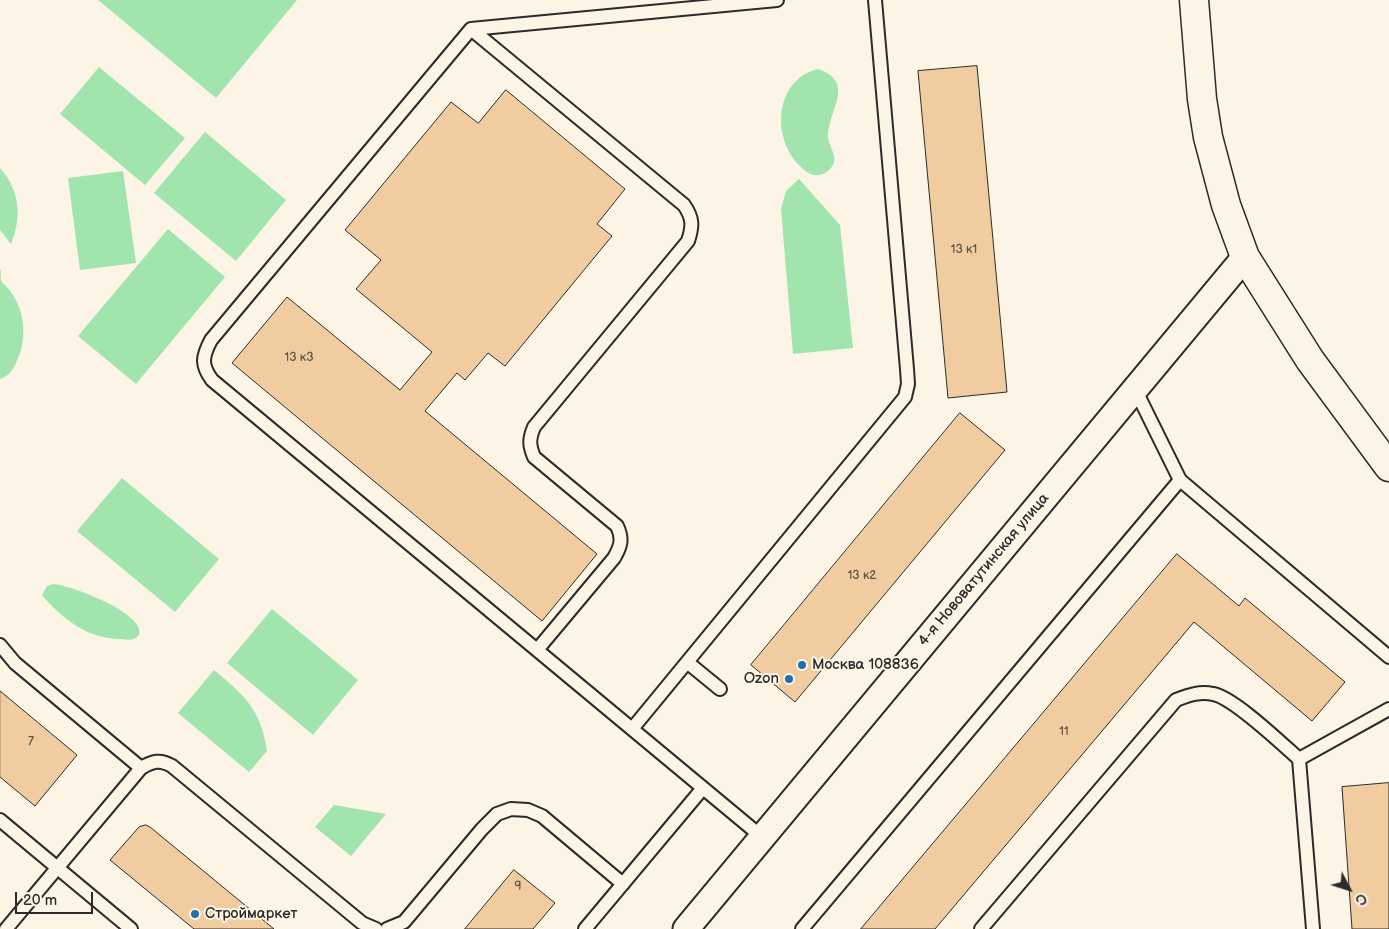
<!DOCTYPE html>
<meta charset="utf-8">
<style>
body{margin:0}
#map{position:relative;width:1389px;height:929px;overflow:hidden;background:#fcf5e5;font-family:"Balsamiq Sans",sans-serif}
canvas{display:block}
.north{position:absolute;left:1324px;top:864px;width:50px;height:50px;-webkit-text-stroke:4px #fcf5e5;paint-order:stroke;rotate:130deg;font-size:14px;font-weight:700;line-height:20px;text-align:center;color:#2b2b2b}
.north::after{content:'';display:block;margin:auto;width:18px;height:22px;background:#2b2b2b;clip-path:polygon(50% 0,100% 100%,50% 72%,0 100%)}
.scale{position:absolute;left:15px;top:892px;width:78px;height:22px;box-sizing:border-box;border:2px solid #2b2b2b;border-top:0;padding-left:6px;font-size:15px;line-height:18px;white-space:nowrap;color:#2b2b2b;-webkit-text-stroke:4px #fcf5e5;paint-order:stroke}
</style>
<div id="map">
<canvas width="1389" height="929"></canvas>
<div class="north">С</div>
<div class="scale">20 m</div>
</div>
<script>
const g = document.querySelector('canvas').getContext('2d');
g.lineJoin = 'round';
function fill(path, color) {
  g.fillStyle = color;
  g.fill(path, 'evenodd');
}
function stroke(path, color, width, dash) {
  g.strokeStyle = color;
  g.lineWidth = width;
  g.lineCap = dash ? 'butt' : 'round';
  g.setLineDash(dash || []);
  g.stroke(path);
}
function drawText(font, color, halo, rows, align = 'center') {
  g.font = font + ' "Balsamiq Sans",sans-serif';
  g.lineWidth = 4;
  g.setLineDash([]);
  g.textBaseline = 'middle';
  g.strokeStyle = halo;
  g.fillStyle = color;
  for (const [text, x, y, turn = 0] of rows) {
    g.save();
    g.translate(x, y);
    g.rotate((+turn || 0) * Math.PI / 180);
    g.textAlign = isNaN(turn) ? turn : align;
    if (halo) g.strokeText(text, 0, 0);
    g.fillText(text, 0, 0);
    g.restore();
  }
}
const green = new Path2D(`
 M98 0H297L216 98Z
 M99 67 185 138 145 185 60 114Z
 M818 69C856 82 829 109 828 136 828 146 838 155 833 165 829 172 822 176 814 175 808 174 803 169 799 165 771 137 775 79 818 69Z
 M205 132 286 200 236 261 154 193Z
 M0 168C20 190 22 217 11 244L0 230Z
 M123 171 136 263 80 270 68 178Z
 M799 179 840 225 853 348 793 354 781 209 786 191Z
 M168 229 225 277 136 384 78 336Z
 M0 269C2 273 0 276 1 280 2 284 9 288 11 292 26 313 27 341 16 363 12 371 9 376 0 379Z
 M122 478 219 559 175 612 77 531Z
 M53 584C71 585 147 614 139 635 134 641 129 640 121 639 88 639 62 619 42 595L47 586Z
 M272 609 358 680 313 735 227 663Z
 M214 670C244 695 261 709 267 751L249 772 178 713Z
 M334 805 386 814 351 856 315 827Z`);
const building = new Path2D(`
 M977 66 1007 392 948 398 918 71Z
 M506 90 625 189 597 224 612 236 505 366 488 353 465 380 457 373 425 411 597 554 542 621 232 363 287 297 400 390 432 352 356 289 381 260 345 230 451 102 478 123Z
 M960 413 1005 450 795 702 751 665Z
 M1177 554 1239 606 1245 598 1345 682 1312 721 1194 622 935 929H861Z
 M0 691 77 755 35 806 0 777Z
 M1389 783V929H1352L1342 787Z
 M146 825 150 827 274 929H194L110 860 139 827Z
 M514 870 555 903 533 929H465Z`);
const lane = new Path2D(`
 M471 29 684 205C693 218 693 226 688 241L534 427C529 439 529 445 534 457L617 526C623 539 621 546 614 558L537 650
 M1135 389 1180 480
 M0 645 15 663 141 768
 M687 662 720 689
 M632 729 905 397 908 384 907 369 875 0
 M1299 759 1389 709
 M0 820 131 929
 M762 837 212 380C201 365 202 357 211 340L471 29 777 0
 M6 929 141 768C153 761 160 759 172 766L362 923 376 929
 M387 929 404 922 482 829 497 814 511 809 528 810 542 816 623 884
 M585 929 703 788
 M802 929 1180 480 1389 657
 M981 929 1176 700C1189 695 1200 691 1213 694 1233 697 1282 744 1299 759L1313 929`);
const street = new Path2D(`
 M686 929 1245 257`);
const secondary = new Path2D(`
 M1194 0 1202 99 1208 137 1226 205 1245 257 1310 360 1389 467`);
const markers = [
 [802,665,5,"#1f6fb2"],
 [789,679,5,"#1f6fb2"],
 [195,914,5,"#1f6fb2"]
];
const numberNames = [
 ["13 к1",964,250],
 ["13 к3",299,358],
 ["13 к2",862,576],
 ["11",1064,732],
 ["7",31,742],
 ["9",518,887]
];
const streetNames = [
 ["4-я Нововатутинская улица",984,570,-50]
];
const poiNames = [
 ["Москва 108836",812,665],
 ["Ozon",779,679,"right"],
 ["Строймаркет",205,914]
];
fill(green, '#a1e4ae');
fill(building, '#f0cca0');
stroke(building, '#2b2b2b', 1);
stroke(lane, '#2b2b2b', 16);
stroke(street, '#2b2b2b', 29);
stroke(secondary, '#2b2b2b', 31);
stroke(lane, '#fcf5e5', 12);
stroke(street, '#fcf5e5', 25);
stroke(secondary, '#fcf5e5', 28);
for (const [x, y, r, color] of markers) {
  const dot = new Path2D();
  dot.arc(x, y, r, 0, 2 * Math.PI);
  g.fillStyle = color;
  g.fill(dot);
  stroke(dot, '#fcf5e5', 2);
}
drawText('12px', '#5c5348', null, numberNames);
drawText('15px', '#2b2b2b', '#fcf5e5', streetNames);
drawText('15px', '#2b2b2b', '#fcf5e5', poiNames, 'left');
</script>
